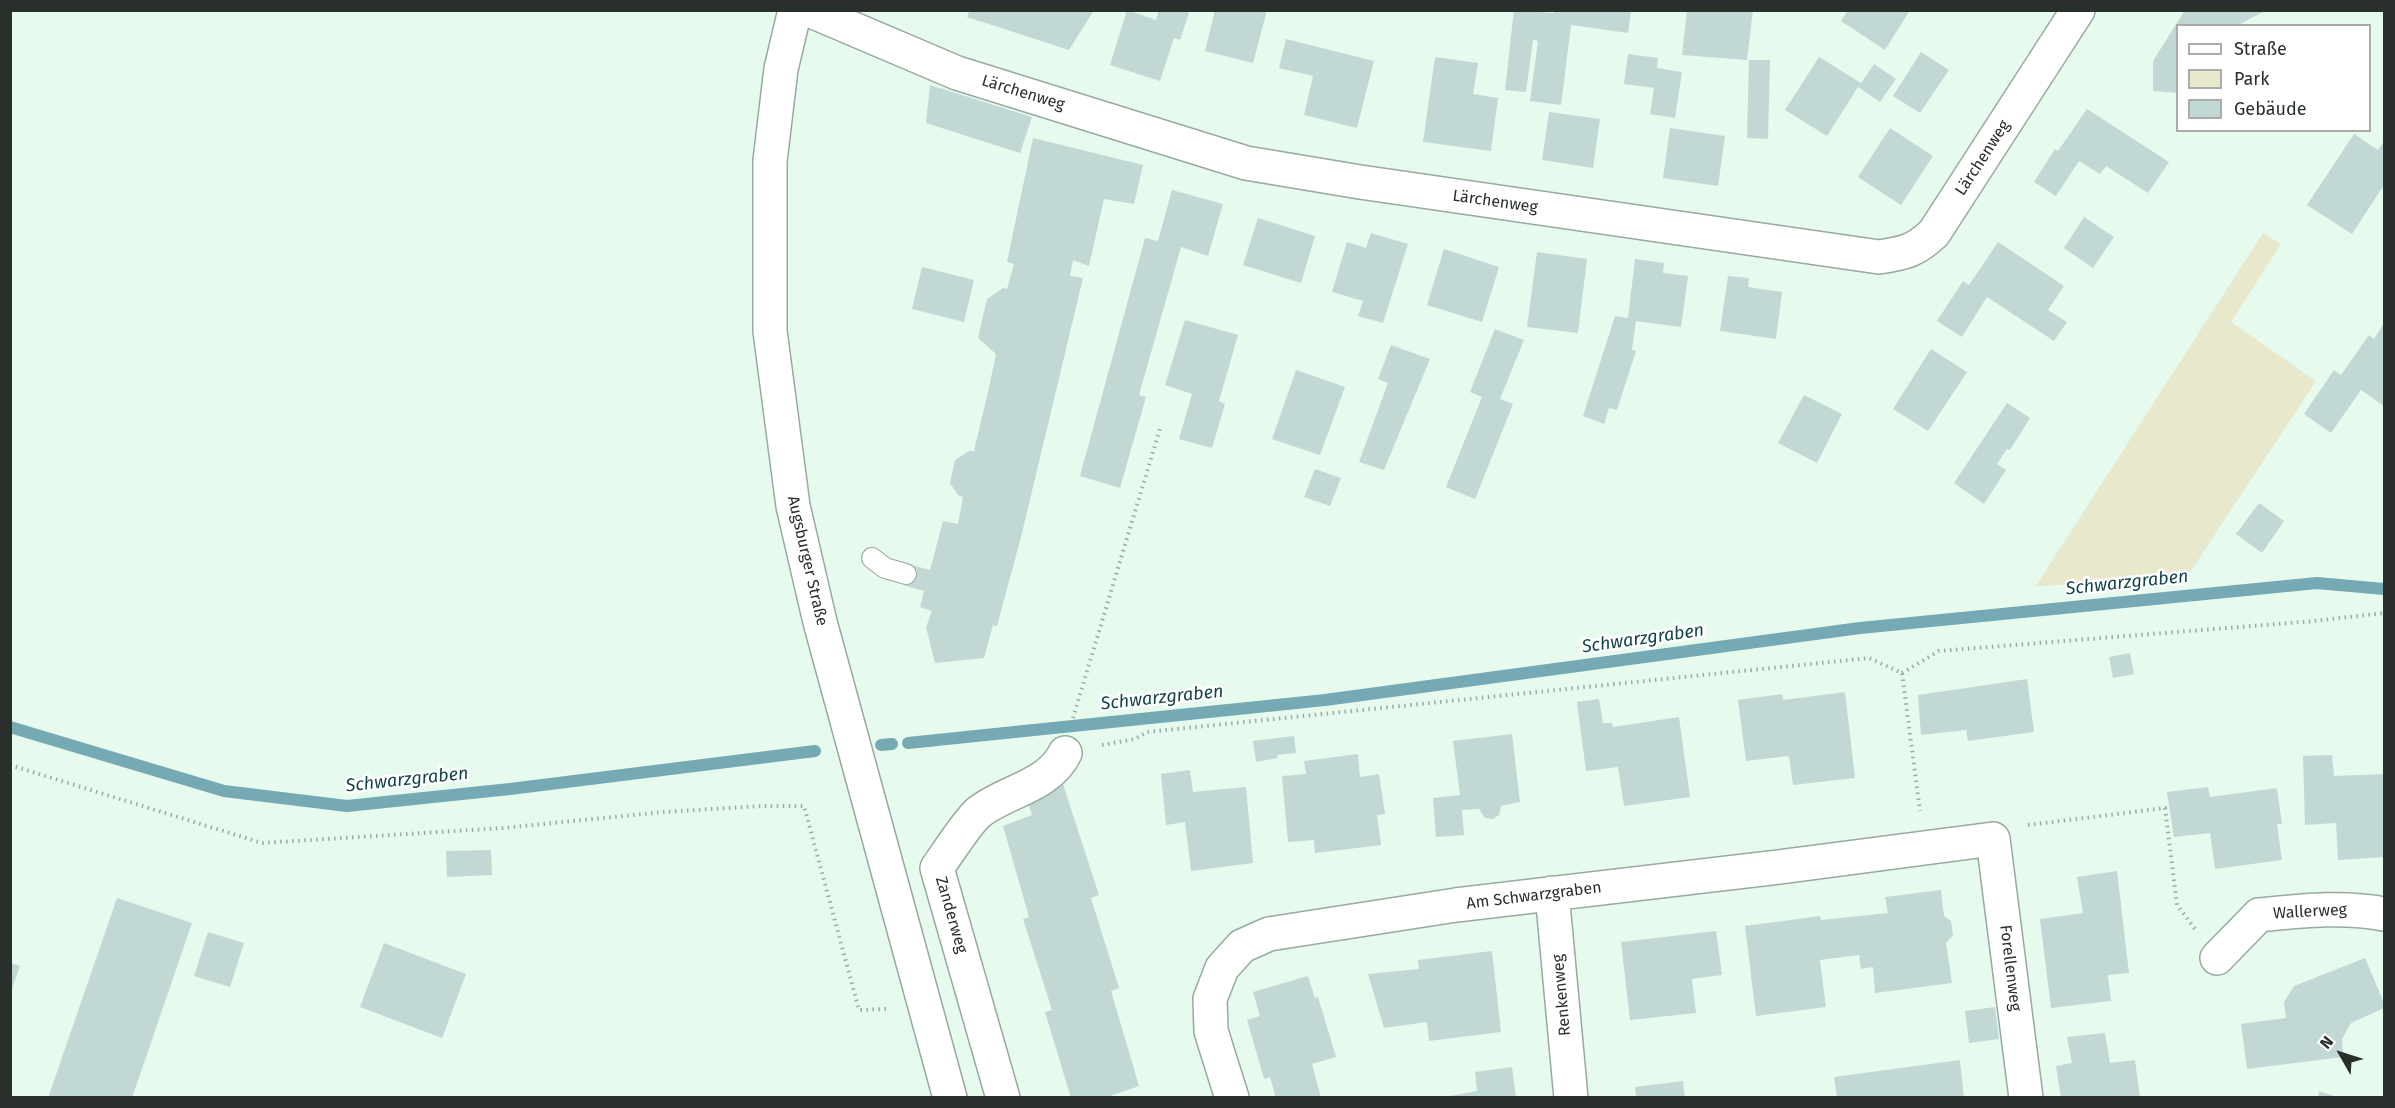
<!DOCTYPE html>
<meta charset="utf-8">
<style>
body{margin:0}
#map{position:relative;width:2395px;height:1108px;overflow:hidden;background:#e7faee;font-family:"Fira Sans",sans-serif}
canvas{display:block}
.frame{position:absolute;inset:0;border:12px solid #29302b;pointer-events:none}
.legend{position:absolute;left:2176px;top:24px;width:195px;height:108px;box-sizing:border-box;background:#fff;border:2px solid #a9acaa;margin:0;padding:8px 10px;list-style:none;font-size:18px;color:#29302b}
.legend li{display:flex;align-items:center;gap:12px;height:30px}
.legend b{width:30px;border:2px solid #a9acaa}
.north{position:absolute;left:2311px;top:1024px;width:60px;height:60px;-webkit-text-stroke:4px #fff;paint-order:stroke;rotate:309deg;font-size:16px;font-weight:700;line-height:24px;text-align:center;color:#29302b}
.north::after{content:'';display:block;margin:auto;width:21px;height:27px;background:#29302b;clip-path:polygon(50% 0,100% 100%,50% 72%,0 100%)}
</style>
<div id="map">
<canvas width="2395" height="1108"></canvas>
<div class="frame"></div>
<ul class="legend">
<li><b style="height:8px;background:#fff"></b>Straße</li>
<li><b style="height:16px;background:#e8e8cd"></b>Park</li>
<li><b style="height:16px;background:#c1d8d4"></b>Gebäude</li>
</ul>
<div class="north">N</div>
</div>
<script>
const g = document.querySelector('canvas').getContext('2d');
g.lineJoin = 'round';
function fill(path, color) {
  g.fillStyle = color;
  g.fill(path, 'evenodd');
}
function stroke(path, color, width, dash) {
  g.strokeStyle = color;
  g.lineWidth = width;
  g.lineCap = dash ? 'butt' : 'round';
  g.setLineDash(dash || []);
  g.stroke(path);
}
function drawText(font, color, halo, rows, align = 'center') {
  g.font = font + ' "Fira Sans",sans-serif';
  g.lineWidth = 5;
  g.setLineDash([]);
  g.textBaseline = 'middle';
  g.strokeStyle = halo;
  g.fillStyle = color;
  for (const [text, x, y, turn = 0] of rows) {
    g.save();
    g.translate(x, y);
    g.rotate((+turn || 0) * Math.PI / 180);
    g.textAlign = isNaN(turn) ? turn : align;
    if (halo) g.strokeText(text, 0, 0);
    g.fillText(text, 0, 0);
    g.restore();
  }
}
const green = new Path2D(`
 M2263 233 2281 244 2231 322 2316 381 2189 574 2035 587Z`);
const stream = new Path2D(`
 M10 727 224 791 347 806 510 789 815 751
 M908 743 1325 700 1860 628 2317 583 2384 589
 M881 745 892 744`);
const building = new Path2D(`
 M970 10H1094L1069 50 967 17Z
 M1127 10 1156 20 1159 10H1190L1180 40 1174 38 1160 81 1110 65Z
 M1215 10H1267L1253 63 1205 51Z
 M1514 10 1554 13V10H1631L1628 33 1571 25 1561 105 1530 101 1538 41 1533 40 1526 92 1505 90Z
 M1687 10H1753L1747 60 1682 55Z
 M1848 10H1910L1885 50 1841 21Z
 M2185 10H2267L2236 26H2178V93L2153 91V61Z
 M1286 39 1374 61 1357 128 1304 115 1313 76 1279 68Z
 M1921 52 1949 70 1920 113 1893 96Z
 M1628 54 1658 58 1657 68 1682 72 1675 118 1650 114 1654 88 1624 84Z
 M1435 57 1478 63 1473 94 1498 98 1491 151 1423 142Z
 M1819 57 1861 83 1874 64 1896 79 1880 102 1858 87 1827 136 1785 110Z
 M1749 60H1770L1768 139 1747 138Z
 M930 85 1032 117 1020 153 926 123Z
 M2087 109 2169 162 2148 193 2106 166 2100 174 2079 161 2056 196 2034 182 2055 149 2058 151Z
 M1549 112 1600 119 1593 168 1542 160Z
 M1670 128 1725 136 1718 186 1663 178Z
 M1890 128 1933 156 1901 205 1858 177Z
 M2354 134 2378 150 2384 141V185L2352 234 2307 205Z
 M1033 138 1143 165 1134 204 1104 199 1089 266 1073 260 1070 276 1083 278 1021 537 997 626 993 625 984 658 935 663 926 627 932 611 920 607 924 591 903 585 908 564 930 570 943 521 958 524 963 497 958 495 950 483 955 460 969 451H974L988 392 996 354 978 338 987 299 1003 288 1007 289 1014 264 1007 262Z
 M1172 190 1223 204 1208 256 1181 247 1139 395 1146 397 1120 488 1080 476 1145 238 1158 241Z
 M2084 217 2114 237 2093 268 2064 248Z
 M1258 218 1315 236 1301 283 1243 265Z
 M1371 233 1408 244 1383 323 1358 316 1363 301 1332 292 1347 242 1366 248Z
 M1998 242 2064 286 2048 310 2067 322 2054 341 1987 297 1962 337 1937 321 1963 281 1969 285Z
 M1444 249 1499 267 1482 322 1427 305Z
 M1537 252 1587 259 1578 333 1527 327Z
 M1635 259 1664 263 1663 273 1688 276 1681 327 1636 321 1632 350 1636 351 1617 410 1609 408 1604 424 1583 416 1615 316 1628 318Z
 M922 267 974 280 964 322 912 309Z
 M1728 276 1749 278 1748 287 1782 292 1776 339 1720 331Z
 M1185 320 1238 335 1219 401 1225 404 1212 448 1179 439 1192 394 1165 385Z
 M2384 323V406L2361 390 2331 433 2304 414 2334 370 2341 375 2369 335 2374 339Z
 M1495 329 1524 340 1500 399 1513 404 1475 499 1446 487 1482 397 1470 392Z
 M1391 345 1430 359 1384 470 1359 462 1388 383 1378 379Z
 M1931 349 1967 372 1928 431 1893 409Z
 M1296 370 1345 387 1320 455 1272 439Z
 M1804 395 1842 414 1817 463 1778 443Z
 M2007 403 2030 418 2010 450 2007 449 1997 464 2006 470 1984 504 1954 483Z
 M1315 469 1341 478 1330 506 1304 497Z
 M2259 503 2284 521 2262 553 2236 534Z
 M2130 653 2134 674 2113 678 2109 657Z
 M2027 679 2034 732 1968 741 1966 730 1921 735 1918 695Z
 M1845 692 1855 778 1793 785 1789 756 1746 761 1738 700 1782 694 1783 700Z
 M1599 699 1603 723H1612L1613 727 1679 717 1690 797 1624 806 1618 767 1586 771 1577 702Z
 M1512 734 1520 802 1501 806 1499 815 1493 819 1485 818 1479 809 1462 810 1464 835 1436 837 1433 798 1460 795 1453 741Z
 M1294 736 1296 753 1277 755 1278 758 1256 762 1253 741Z
 M1358 754 1360 777 1379 774 1385 814 1377 815 1381 845 1315 853 1314 840 1288 842 1282 776 1306 774 1304 761Z
 M2332 755 2334 776 2384 774V857L2338 860 2336 823 2305 825 2303 756Z
 M1190 770 1193 792 1246 787 1253 863 1191 871 1185 822 1166 825 1161 774Z
 M1063 784 1099 895 1091 898 1119 988 1111 991 1139 1086 1104 1098H1071L1045 1012 1052 1010 1023 919 1029 917 1003 826 1032 815 1026 797Z
 M2208 787 2210 797 2277 788 2282 824H2277L2282 860 2215 869 2210 833 2174 837 2167 792Z
 M491 850 492 875 447 877 446 851Z
 M2117 871 2129 973 2108 975 2111 1001 2051 1008 2040 919 2083 913 2077 877Z
 M1941 890 1944 916 1951 921 1953 935 1946 943 1952 983 1875 993 1873 967 1861 969 1859 955 1820 960 1826 1007 1756 1016 1745 926 1820 916 1821 920 1888 913 1885 897Z
 M117 898 192 923 132 1098H48Z
 M1716 931 1722 975 1692 979 1696 1013 1630 1020 1621 942Z
 M208 932 244 943 230 987 194 976Z
 M384 943 466 974 442 1038 360 1007Z
 M1492 951 1501 1032 1429 1041 1427 1022 1384 1028 1368 974 1419 969 1418 960Z
 M2365 958 2384 1003V1008L2351 1023 2342 1039 2343 1057 2247 1069 2241 1024 2286 1018 2284 1002 2294 986Z
 M10 963 20 966 11 991H10Z
 M1308 976 1315 998 1318 997 1336 1057 1312 1064 1321 1098H1276L1270 1077 1264 1079 1247 1020 1260 1016 1253 992Z
 M1995 1007 1999 1039 1969 1043 1965 1011Z
 M2105 1033 2110 1063 2135 1060 2140 1098H2061L2056 1066 2072 1063 2067 1037Z
 M1960 1060 1964 1098H1837L1834 1077Z
 M1512 1067 1516 1098H1438L1477 1091 1475 1072Z
 M1683 1081 1685 1098H1636L1635 1087Z
 M2319 1091 2337 1097V1098H2318Z`);
const path = new Path2D(`
 M1902 673 1939 651 2314 621 2384 613
 M1073 718 1161 425
 M1102 745 1135 739 1147 732 1869 658 1902 673 1920 811
 M10 765 262 843 503 828 663 812 761 806H804L859 1010 887 1009
 M2028 825 2165 808 2177 905 2195 929`);
const lane = new Path2D(`
 M872 558 885 568 906 574`);
const street = new Path2D(`
 M809 10 957 73 1246 163 1360 182 1879 257C1905 253 1915 251 1934 233L2078 10
 M1552 893 1571 1098
 M2217 958 2259 915C2301 911 2343 906 2384 914
 M1003 1098 937 868C947 854 968 821 979 812 1006 791 1049 786 1065 753
 M1232 1098 1211 1031 1210 999 1222 968 1242 946 1269 934 1456 905 1779 867 1993 839 2026 1098`);
const secondary = new Path2D(`
 M795 10 781 69 770 161V331L793 506 820 622 950 1098`);
const streetNames = [
 ["Lärchenweg",1023,93,17],
 ["Lärchenweg",1983,158,-57],
 ["Lärchenweg",1495,202,8],
 ["Augsburger Straße",807,561,77],
 ["Am Schwarzgraben",1534,896,-7],
 ["Wallerweg",2310,912,-3],
 ["Zanderweg",951,915,74],
 ["Forellenweg",2010,968,83],
 ["Renkenweg",1562,995,-95]
];
const waterNames = [
 ["Schwarzgraben",2127,583,-6],
 ["Schwarzgraben",1643,639,-8],
 ["Schwarzgraben",1162,698,-6],
 ["Schwarzgraben",407,780,-6]
];
fill(green, '#e8e8cd');
stroke(stream, '#75a9b3', 12);
fill(building, '#c1d8d4');
stroke(lane, '#98aa9f', 22);
stroke(street, '#98aa9f', 36);
stroke(secondary, '#98aa9f', 36);
stroke(path, '#9caaa1', 4, [1.5, 4.5]);
stroke(lane, '#fff', 20);
stroke(street, '#fff', 33);
stroke(secondary, '#fff', 33);
drawText('16px', '#29302b', '#fff', streetNames);
drawText('italic 18px', '#12424a', '#fff', waterNames);
</script>
